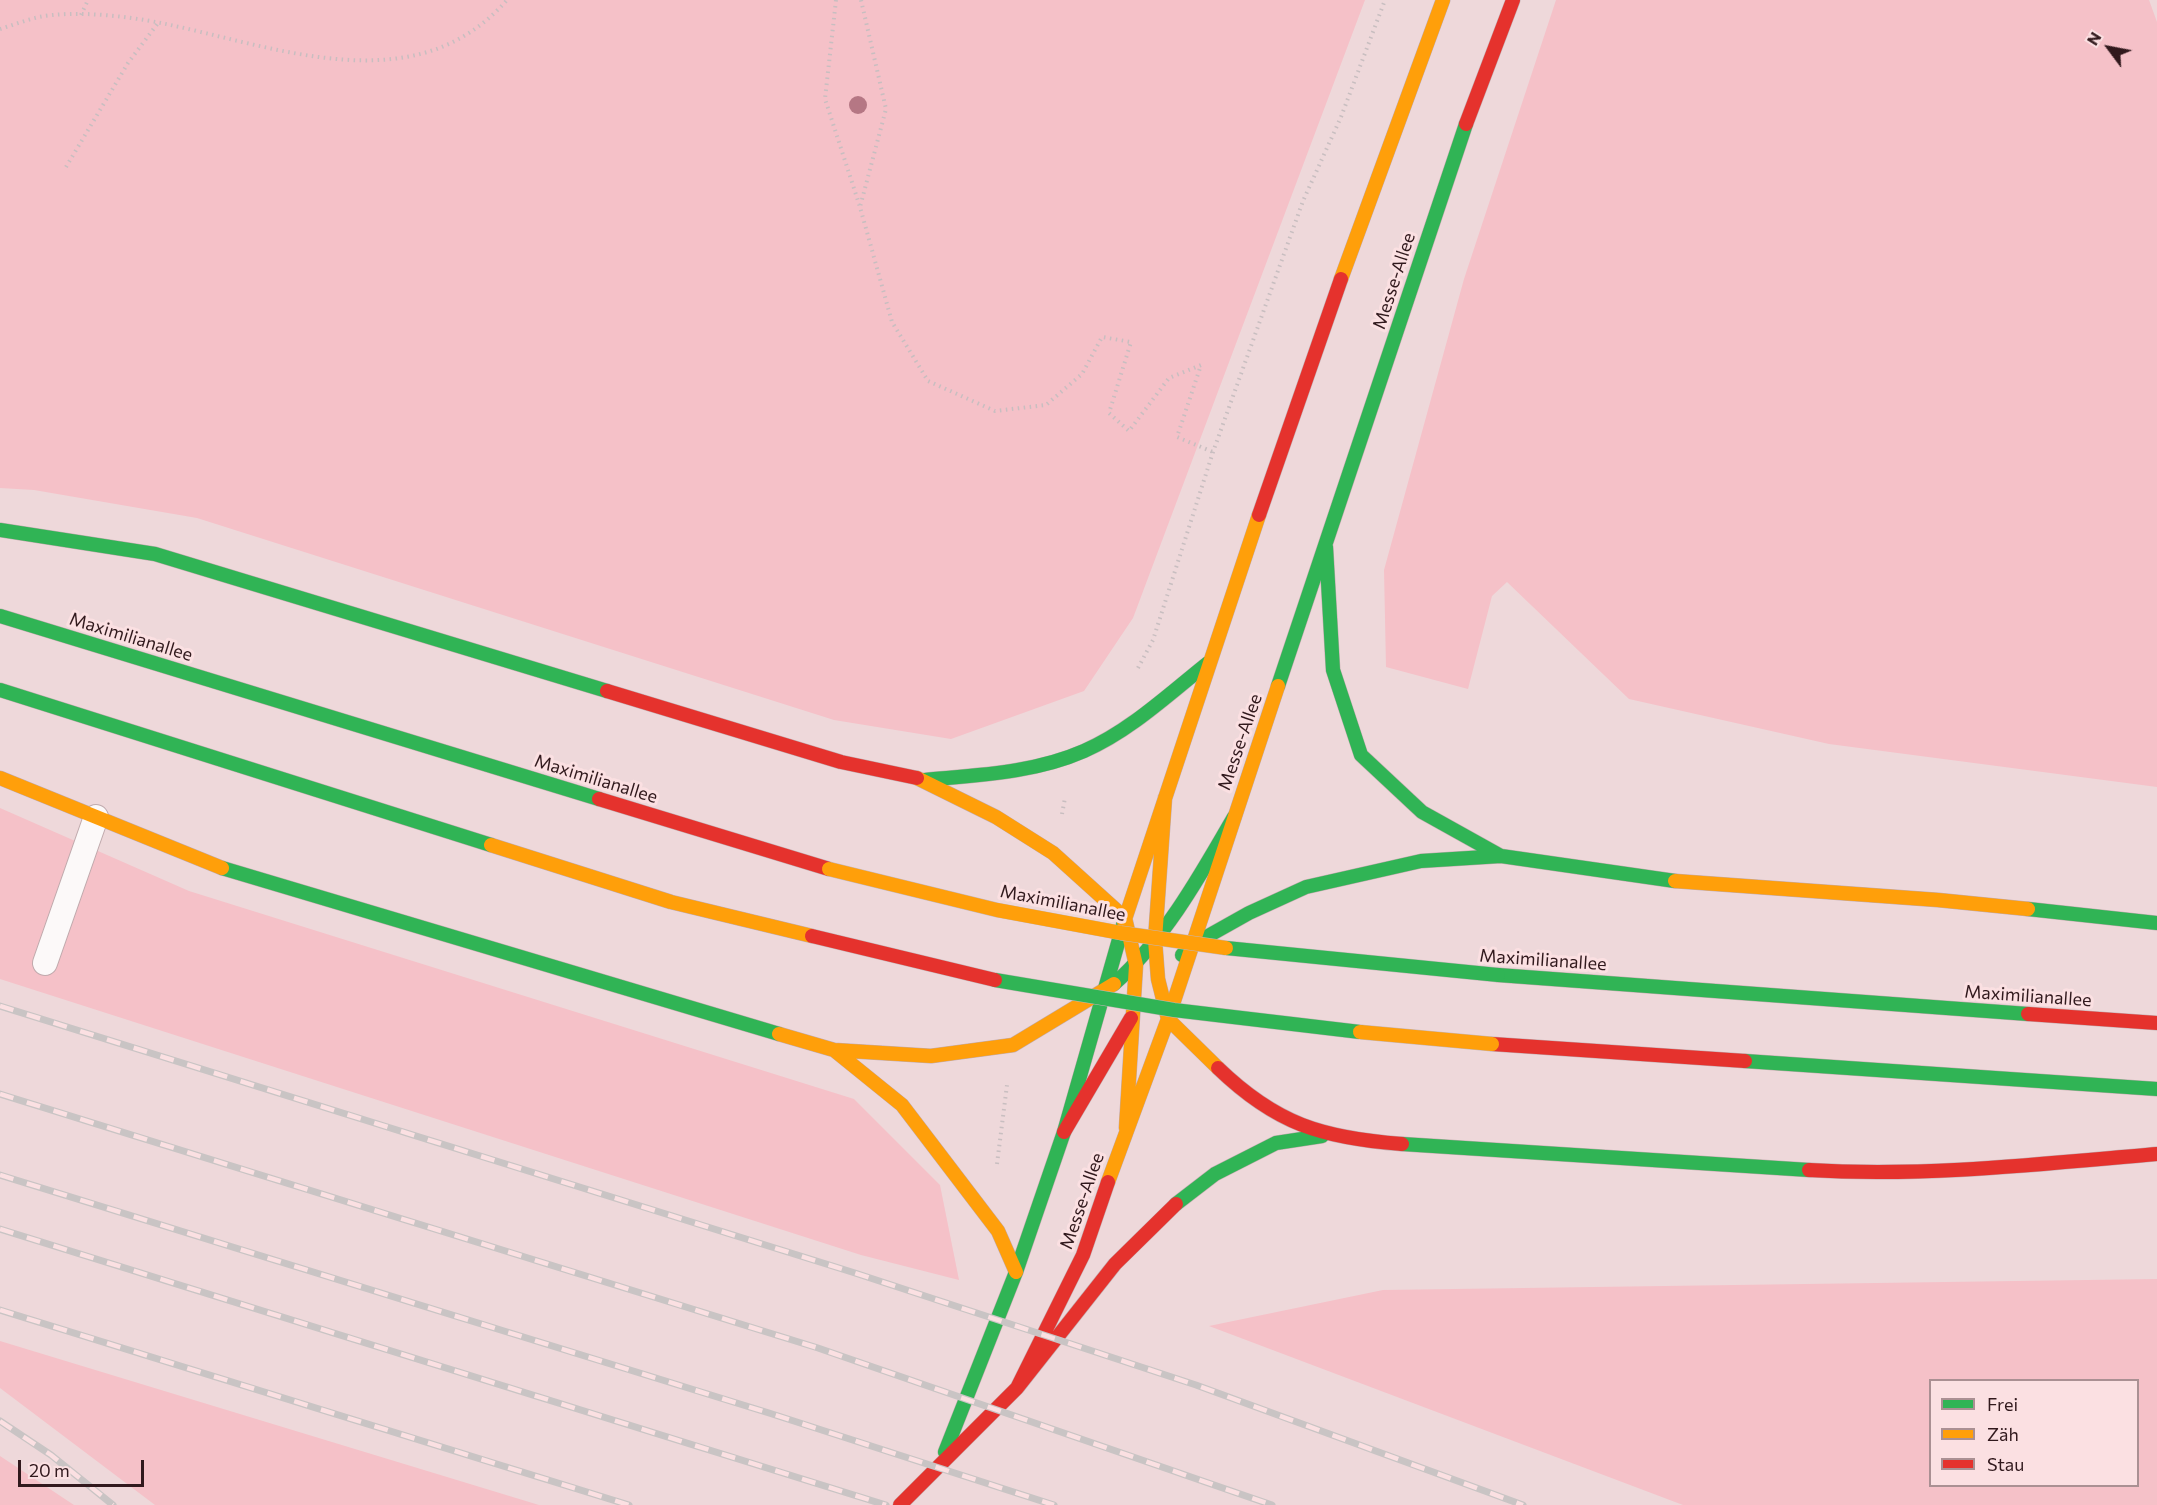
<!DOCTYPE html>
<meta charset="utf-8">
<style>
body{margin:0}
#map{position:relative;width:2157px;height:1505px;overflow:hidden;background:#eed8da;font-family:Commissioner,sans-serif}
canvas{display:block}
.legend{position:absolute;left:1929px;top:1379px;width:210px;height:108px;box-sizing:border-box;background:#fbe0e2;border:2px solid #aa9093;margin:0;padding:8px 10px;list-style:none;font-size:18px;color:#31191d}
.legend li{display:flex;align-items:center;gap:12px;height:30px}
.legend b{width:30px;border:2px solid #aa9093}
.north{position:absolute;left:2079px;top:18px;width:60px;height:60px;-webkit-text-stroke:4px #fbe0e2;paint-order:stroke;rotate:302deg;font-size:16px;font-weight:700;line-height:24px;text-align:center;color:#31191d}
.north::after{content:'';display:block;margin:auto;width:21px;height:27px;background:#31191d;clip-path:polygon(50% 0,100% 100%,50% 72%,0 100%)}
.scale{position:absolute;left:18px;top:1460px;width:126px;height:27px;box-sizing:border-box;border:3px solid #31191d;border-top:0;padding-left:8px;font-size:18px;line-height:21px;white-space:nowrap;color:#31191d;-webkit-text-stroke:4px #fbe0e2;paint-order:stroke}
</style>
<div id="map">
<canvas width="2157" height="1505"></canvas>
<ul class="legend">
<li><b style="height:8px;background:#30b455"></b>Frei</li>
<li><b style="height:8px;background:#ff9f0a"></b>Zäh</li>
<li><b style="height:8px;background:#e5322d"></b>Stau</li>
</ul>
<div class="north">N</div>
<div class="scale">20 m</div>
</div>
<script>
const g = document.querySelector('canvas').getContext('2d');
g.lineJoin = 'round';
function fill(path, color) {
  g.fillStyle = color;
  g.fill(path, 'evenodd');
}
function stroke(path, color, width, dash) {
  g.strokeStyle = color;
  g.lineWidth = width;
  g.lineCap = dash ? 'butt' : 'round';
  g.setLineDash(dash || []);
  g.stroke(path);
}
function drawText(font, color, halo, rows, align = 'center') {
  g.font = font + ' Commissioner,sans-serif';
  g.lineWidth = 6;
  g.setLineDash([]);
  g.textBaseline = 'middle';
  g.strokeStyle = halo;
  g.fillStyle = color;
  for (const [text, x, y, turn = 0] of rows) {
    g.save();
    g.translate(x, y);
    g.rotate((+turn || 0) * Math.PI / 180);
    g.textAlign = isNaN(turn) ? turn : align;
    if (halo) g.strokeText(text, 0, 0);
    g.fillText(text, 0, 0);
    g.restore();
  }
}
const green = new Path2D(`
 M0 0H1365L1133 618 1084 691 951 739 834 720 197 518 34 490 0 488Z
 M1556 0H2149L2157 22V787L1829 744 1629 699 1507 582 1492 596 1468 689 1386 667 1384 570 1464 279Z
 M0 808 189 891 854 1099 940 1185 959 1280 861 1255 0 979Z
 M2157 1279V1505H1683L1209 1326 1383 1290ZM1930 1380H2138V1486H1930Z
 M0 1341 539 1505H155L0 1388Z
 M0 1456 74 1505H0Z`);
const path = new Path2D(`
 M836 0 825 99 860 207
 M861 0 886 109 860 207 892 322 928 381 995 411 1046 405 1082 374 1102 337 1131 342 1109 413 1129 431 1169 378 1201 365 1177 437 1213 452
 M81 15 88 0
 M0 29C13 25 26 20 39 17 74 10 126 16 161 23 275 46 415 105 507 0
 M66 167 128 63 158 23
 M1138 668 1153 640 1213 452 1303 201 1341 117 1385 0
 M1062 814 1065 798
 M997 1164 1007 1085`);
const lane = new Path2D(`
 M45 963 96 817`);
const fast = new Path2D(`
 M0 530 155 554 607 691
 M1326 547 1333 670 1361 755 1422 812 1501 856
 M0 616 599 799
 M1278 686 1466 124
 M0 690 491 845
 M925 780C978 775 1034 773 1084 751 1130 731 1169 694 1208 663
 M222 868 779 1034
 M2028 909 2157 923
 M1182 955 1192 945 1249 913 1306 887 1421 861 1501 856 1675 881
 M1498 975 2028 1014
 M1114 984C1165 939 1200 876 1234 817
 M1745 1061 2157 1089
 M1402 1144 1809 1170
 M1176 1204 1215 1174 1276 1143 1322 1136
 M945 1452 1016 1272 1064 1132 1124 922`);
const slow = new Path2D(`
 M1341 279 1443 0
 M0 778 222 868
 M917 778 996 817 1053 853 1125 918 1136 965 1126 1128
 M1165 798 1155 940 1158 979 1168 1019 1218 1068
 M491 845 671 902 812 936
 M1675 881 1938 900 2028 909
 M1124 922 1259 515
 M779 1034 834 1050 931 1056 1013 1045 1114 984
 M834 1050 902 1105 998 1231 1016 1272
 M1108 1182 1168 1019 1278 686`);
const jam = new Path2D(`
 M1466 124 1513 0
 M1259 515 1341 279
 M607 691 841 762 917 778
 M599 799 829 869
 M2028 1014 2157 1023
 M1492 1044 1745 1061
 M1218 1068C1276 1124 1322 1138 1402 1144
 M1064 1132 1131 1018
 M1809 1170C1925 1177 2041 1164 2157 1154
 M1017 1388 1115 1264 1176 1204
 M900 1505 1017 1388 1083 1255 1108 1182`);
const rail = new Path2D(`
 M0 1006 855 1273 1196 1385 1523 1505
 M0 1094 818 1348 1272 1505
 M0 1175 769 1413 1054 1505
 M0 1229 886 1505
 M0 1310 629 1505
 M0 1421 51 1455 113 1505`);
const fastBridge = new Path2D(`
 M1226 948 1498 975
 M995 980 1174 1010 1360 1032`);
const slowBridge = new Path2D(`
 M829 869 997 910 1121 933 1226 948
 M1360 1032 1492 1044`);
const jamBridge = new Path2D(`
 M812 936 995 980`);
const trees = [
 [858,105]
];
const streetNames = [
 ["Messe-Allee",1394,281,-72],
 ["Maximilianallee",131,637,17],
 ["Messe-Allee",1240,742,-71],
 ["Maximilianallee",596,779,17],
 ["Maximilianallee",1063,903,11],
 ["Maximilianallee",1543,960,4],
 ["Maximilianallee",2028,996,4],
 ["Messe-Allee",1082,1201,-71]
];
fill(green, '#f5c1c8');
stroke(lane, '#c0aaad', 26);
stroke(fast, '#c0aaad', 15);
stroke(slow, '#c0aaad', 15);
stroke(jam, '#c0aaad', 15);
stroke(path, '#c8bec0', 4, [1.5, 4.5]);
stroke(lane, '#fcf9f9', 24);
stroke(fast, '#30b455', 14);
stroke(slow, '#ff9f0a', 14);
stroke(jam, '#e5322d', 14);
stroke(rail, '#c9c4c4', 7);
stroke(rail, '#fbe0e2', 4.5, [14]);
stroke(fastBridge, '#c4b6b8', 15, []);
stroke(slowBridge, '#c4b6b8', 15, []);
stroke(jamBridge, '#c4b6b8', 15, []);
stroke(fastBridge, '#30b455', 14);
stroke(slowBridge, '#ff9f0a', 14);
stroke(jamBridge, '#e5322d', 14);
g.fillStyle = '#b57784';
for (const [x, y] of trees) {
  g.beginPath();
  g.arc(x, y, 9, 0, 2 * Math.PI);
  g.fill();
}
drawText('18px', '#31191d', '#fbe0e2', streetNames);
</script>
